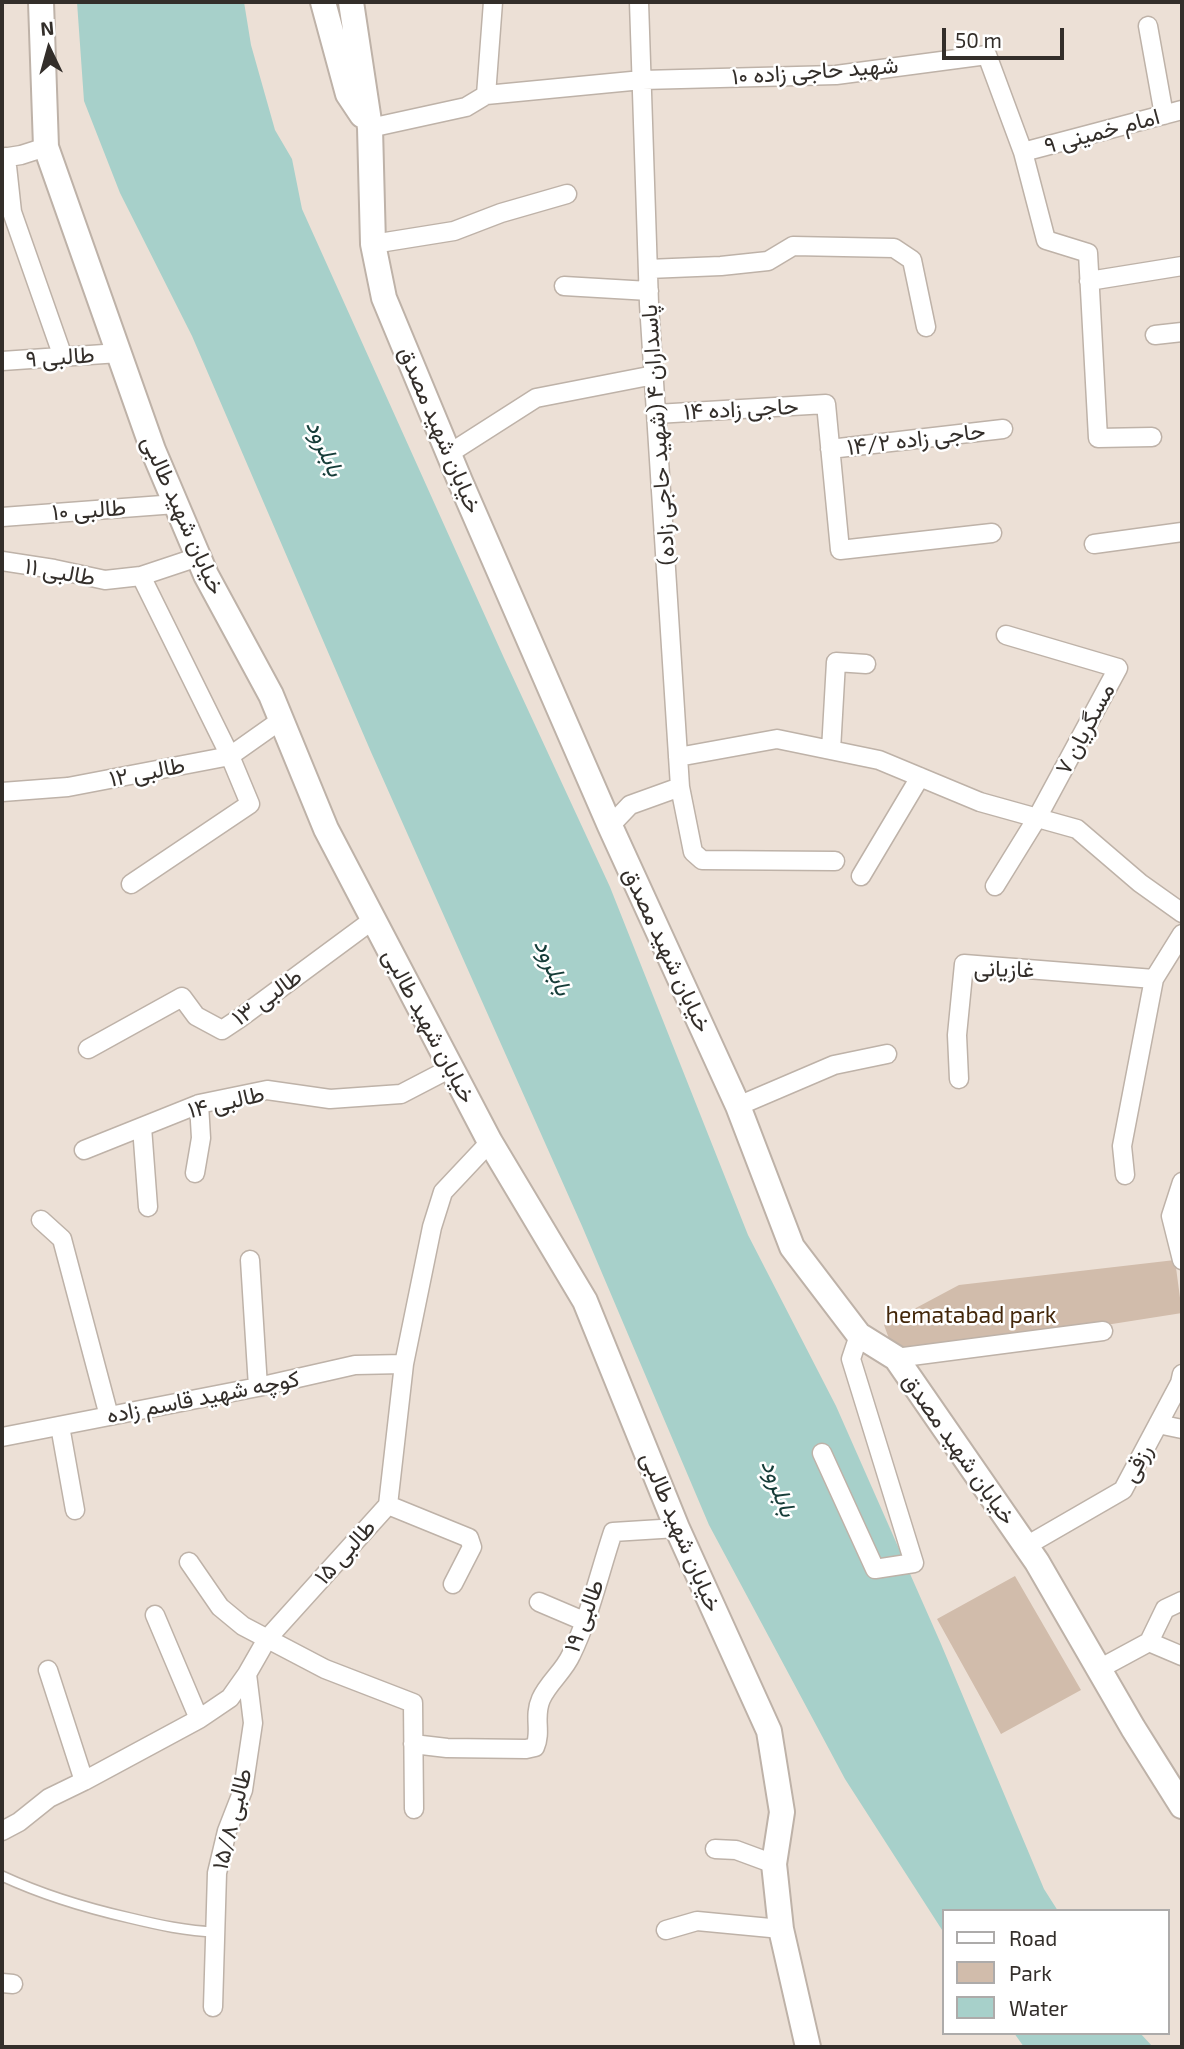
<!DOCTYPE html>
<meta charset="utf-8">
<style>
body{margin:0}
#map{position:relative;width:1184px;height:2049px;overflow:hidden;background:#ece0d6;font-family:"Exo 2",sans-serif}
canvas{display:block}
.frame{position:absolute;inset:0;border:4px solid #332e2a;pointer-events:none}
.legend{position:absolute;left:942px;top:1909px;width:228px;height:126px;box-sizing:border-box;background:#fff;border:2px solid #adabaa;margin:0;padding:9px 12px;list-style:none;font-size:21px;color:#332e2a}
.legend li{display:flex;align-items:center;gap:14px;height:35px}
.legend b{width:35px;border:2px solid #adabaa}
.north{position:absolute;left:14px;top:14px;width:70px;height:70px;-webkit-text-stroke:5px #fff;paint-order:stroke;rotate:355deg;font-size:19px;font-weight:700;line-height:28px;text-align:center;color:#332e2a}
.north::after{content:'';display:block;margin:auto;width:24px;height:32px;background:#332e2a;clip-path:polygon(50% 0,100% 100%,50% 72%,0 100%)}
.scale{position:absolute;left:942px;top:28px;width:122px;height:32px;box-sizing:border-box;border:4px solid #332e2a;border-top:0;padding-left:9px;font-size:21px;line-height:24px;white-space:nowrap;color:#332e2a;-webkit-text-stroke:5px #fff;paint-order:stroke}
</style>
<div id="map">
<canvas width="1184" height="2049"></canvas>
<div class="frame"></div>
<ul class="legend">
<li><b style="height:9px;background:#fff"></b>Road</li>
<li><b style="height:19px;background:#d1bcab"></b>Park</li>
<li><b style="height:19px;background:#a7d0ca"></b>Water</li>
</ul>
<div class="north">N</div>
<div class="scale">50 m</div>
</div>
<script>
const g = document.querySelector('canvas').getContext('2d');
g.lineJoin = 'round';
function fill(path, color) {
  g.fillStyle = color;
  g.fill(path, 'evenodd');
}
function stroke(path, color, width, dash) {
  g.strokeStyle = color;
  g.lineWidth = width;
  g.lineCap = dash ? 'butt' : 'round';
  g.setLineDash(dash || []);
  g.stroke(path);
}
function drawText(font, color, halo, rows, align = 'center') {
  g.font = font + ' "Exo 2",Vazirmatn,sans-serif';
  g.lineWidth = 5;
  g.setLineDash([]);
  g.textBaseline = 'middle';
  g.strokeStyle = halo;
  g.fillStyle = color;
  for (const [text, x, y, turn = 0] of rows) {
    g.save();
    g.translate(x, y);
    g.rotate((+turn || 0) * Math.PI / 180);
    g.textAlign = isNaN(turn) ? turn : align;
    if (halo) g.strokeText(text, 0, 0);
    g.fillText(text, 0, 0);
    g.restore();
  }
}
const green = new Path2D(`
 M1175 1260 1182 1313 896 1358 884 1325 959 1285Z
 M1015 1576 1081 1690 1001 1734 937 1619Z`);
const water = new Path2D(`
 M77 2H244L251 45 275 130 292 159 302 209 504 658 610 887 748 1235 836 1406 941 1644 1044 1889 1058 1911H944V1933L845 1779 709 1525 582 1226 371 752 192 336 120 193 84 101Z
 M1014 2033H1140L1153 2047H1024Z`);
const lane = new Path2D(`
 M2 1876C43 1895 86 1908 130 1918 159 1925 186 1931 216 1932`);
const street = new Path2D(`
 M1148 26 1164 115
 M486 95 493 2
 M370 128 466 107 486 95 642 80 836 75 987 55 1023 152 1046 240 1088 253 1098 438 1152 437
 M1023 152 1182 110
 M6 157 12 212 63 357
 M2 158 21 155 46 147
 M373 244 454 231 501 213 567 194
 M648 269 721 266 768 261 793 246 894 248 912 260 926 327
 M1089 281 1182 266
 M564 286 649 291
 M1155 335 1182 332
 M2 361 119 353
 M656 414 826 404 840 550 992 533
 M830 449 1003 429
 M450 453 536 398 654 375
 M2 517 176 504
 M1094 544 1182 532
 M2 561 54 569 105 580 141 576 198 557
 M831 750 836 662 866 664
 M678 757 777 739 879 760 980 802 1077 829 1140 883 1182 913
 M680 787 693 852 702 860 835 861
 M2 792 68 787 230 756 281 720
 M610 826 630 805 680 787 649 304 639 2
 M861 876 920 777
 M131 884 250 804 230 756 141 576
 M995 886 1037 818 1118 668 1006 635
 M88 1049 182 997 196 1016 222 1030 240 1018 374 919
 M959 1079 957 1035 964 964 1154 979
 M738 1106 834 1065 887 1054
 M142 1127 148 1207
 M84 1150 199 1104 267 1090 330 1099 401 1094 451 1068
 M195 1173 201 1138 199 1104
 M1125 1175 1122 1146 1154 979 1182 934
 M1182 1182 1171 1216 1182 1260
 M41 1220 62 1239 109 1416
 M250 1260 258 1387
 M896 1358 1103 1331
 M1158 1424 1182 1429
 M60 1426 75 1510
 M2 1437 258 1387 355 1365 404 1364
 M822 1453 875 1569 914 1563 851 1359 859 1335
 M388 1505 469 1538 472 1547 453 1584
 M1026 1546 1123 1490 1180 1383 1182 1374
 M189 1562 220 1607 243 1626 325 1669 413 1703 414 1809
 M539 1602 586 1622
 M155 1615 199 1719
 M1149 1642 1165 1609 1182 1601
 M1099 1669 1149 1642 1182 1656
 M48 1670 84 1781
 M413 1744 447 1748 526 1749 535 1747C542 1731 533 1717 541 1699 548 1683 564 1671 571 1655 590 1616 599 1574 613 1532L677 1528
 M2 1831 19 1822 49 1798 84 1781 199 1719 230 1698 247 1674 267 1639 388 1505 404 1364 432 1227 443 1192 490 1142
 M715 1849 736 1850 774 1864
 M666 1930 697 1921 781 1929
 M2 1983 13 1984
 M213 2007 217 1873 227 1831 243 1790 253 1723 247 1674`);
const secondary = new Path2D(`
 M41 2 46 147 153 450 206 575 271 695 326 829 490 1142 585 1301 677 1528 769 1731 782 1812 774 1864 781 1929 808 2047
 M323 2 348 94 362 115
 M351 2 370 128 373 244 384 298 460 481 610 826 738 1106 792 1247 859 1335 896 1358 1037 1562 1133 1728 1182 1806`);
const streetNames = [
 ["شهید حاجی زاده ۱۰",815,71,-4],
 ["امام خمینی ۹",1102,131,-15],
 ["طالبی ۹",60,357,-4],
 ["حاجی زاده ۱۴",741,409,-3],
 ["خیابان شهید مصدق",440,430,67],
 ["پاسداران ۴ (شهید حاجی زاده)",658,435,-94],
 ["حاجی زاده ۱۴/۲",916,439,-7],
 ["طالبی ۱۰",89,510,-4],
 ["خیابان شهید طالبی",183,515,66],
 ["طالبی ۱۱",60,572,10],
 ["مسگریان ۷",1085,729,-62],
 ["طالبی ۱۲",147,772,-11],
 ["خیابان شهید مصدق",667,950,65],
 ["غازیانی",1004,969,1],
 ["طالبی ۱۳",267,997,-36],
 ["خیابان شهید طالبی",429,1026,62],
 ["طالبی ۱۴",226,1102,-13],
 ["کوچه شهید قاسم زاده",203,1397,-11],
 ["خیابان شهید مصدق",959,1449,55],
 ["رزقی",1137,1463,-62],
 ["خیابان شهید طالبی",681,1532,67],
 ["طالبی ۱۵",345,1552,-48],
 ["طالبی ۱۹",584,1616,-70],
 ["طالبی ۱۵/۸",232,1819,-76]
];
const parkNames = [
 ["hematabad park",971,1315]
];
const waterNames = [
 ["بابلرود",325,448,66],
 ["بابلرود",553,967,66],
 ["بابلرود",779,1488,69]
];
fill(green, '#d1bcab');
fill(water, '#a7d0ca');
stroke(lane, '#beb2a8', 12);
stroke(street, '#beb2a8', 21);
stroke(secondary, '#beb2a8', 28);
stroke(lane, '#fff', 9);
stroke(street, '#fff', 18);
stroke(secondary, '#fff', 24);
drawText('23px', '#332e2a', '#fff', streetNames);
drawText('23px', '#43270a', '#fff', parkNames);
drawText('italic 24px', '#153c38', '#fff', waterNames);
</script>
